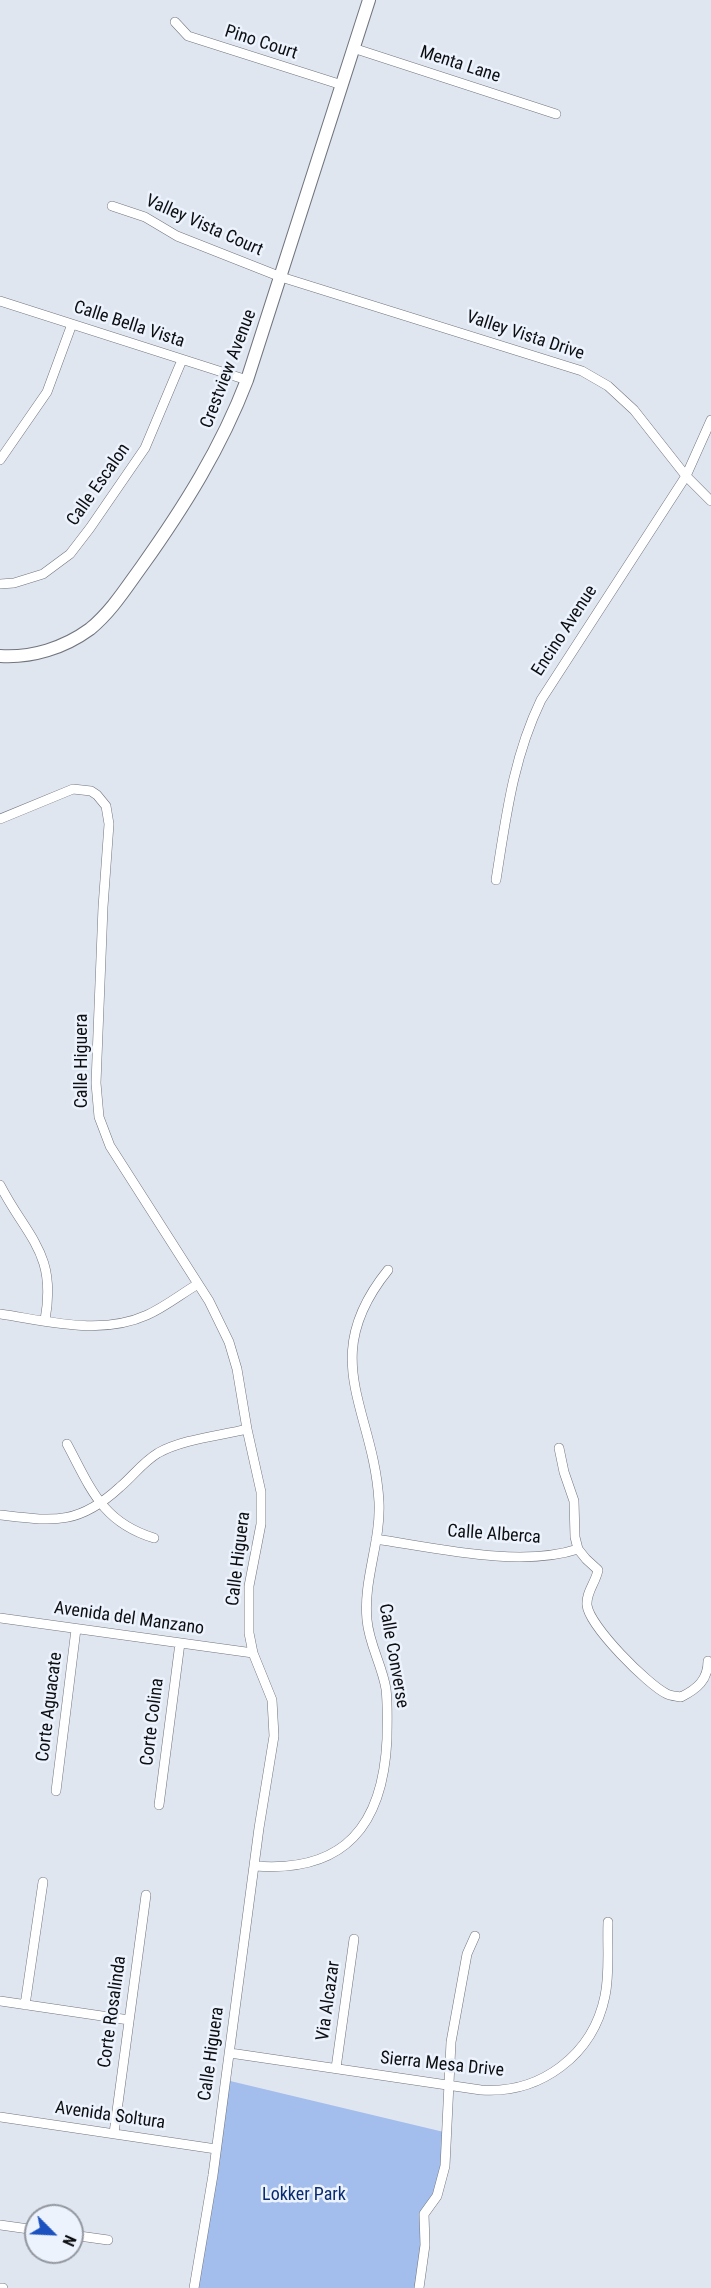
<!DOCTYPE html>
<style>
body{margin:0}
#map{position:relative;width:711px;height:2288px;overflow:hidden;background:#e0e6f0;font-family:"Roboto Condensed",sans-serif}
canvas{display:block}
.north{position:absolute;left:24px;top:2204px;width:60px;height:60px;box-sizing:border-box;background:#edf3fd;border:2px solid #93979f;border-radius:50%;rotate:114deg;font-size:16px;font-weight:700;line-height:24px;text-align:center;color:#0c0e11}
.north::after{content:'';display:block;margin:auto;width:21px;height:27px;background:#1c52bf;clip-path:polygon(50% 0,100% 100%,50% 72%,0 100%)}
</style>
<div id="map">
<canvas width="711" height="2288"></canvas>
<div class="north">N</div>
</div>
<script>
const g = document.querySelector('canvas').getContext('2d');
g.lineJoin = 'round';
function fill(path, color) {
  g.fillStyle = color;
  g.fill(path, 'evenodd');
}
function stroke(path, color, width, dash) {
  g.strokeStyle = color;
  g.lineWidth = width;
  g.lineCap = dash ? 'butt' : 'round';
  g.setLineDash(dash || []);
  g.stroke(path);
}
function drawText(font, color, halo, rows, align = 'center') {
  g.font = font + ' "Roboto Condensed",sans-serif';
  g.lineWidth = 5;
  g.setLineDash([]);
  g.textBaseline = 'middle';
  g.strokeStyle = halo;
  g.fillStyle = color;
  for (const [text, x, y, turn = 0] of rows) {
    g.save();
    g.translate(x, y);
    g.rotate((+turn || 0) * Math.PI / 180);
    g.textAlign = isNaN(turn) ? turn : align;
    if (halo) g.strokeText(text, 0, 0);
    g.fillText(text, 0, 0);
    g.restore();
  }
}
const green = new Path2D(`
 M226 2080 448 2133 445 2166 424 2214 419 2288H194Z`);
const minor = new Path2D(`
 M175 22 188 36 342 85
 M353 48 556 114
 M112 206 145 217 177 236 281 277 582 371 608 386 634 410 686 476 711 501
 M0 301 247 380
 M0 460 47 392 72 324
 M0 584 14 583 43 574 70 554 90 528 145 448 182 360
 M0 819 73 789 91 791 97 795 106 806 109 824 103 907 96 1083 99 1117 110 1146 209 1301 229 1342 237 1369 247 1429 261 1492V1524L249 1586V1633L253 1653 272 1700 274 1736 259 1828 213 2175 194 2288
 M496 880C506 817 513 758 541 700L686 476 711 420
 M0 1185C28 1239 57 1253 45 1320
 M0 1314C48 1321 101 1336 147 1315 165 1307 181 1294 198 1284
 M67 1444C91 1489 102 1522 154 1538
 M559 1448 564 1472 574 1501 575 1537 578 1549 586 1559 598 1570C596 1582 586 1592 587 1605 589 1626 648 1685 667 1694 671 1696 676 1696 681 1697 697 1689 708 1680 708 1661
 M0 1515C53 1521 78 1526 120 1487 133 1476 143 1462 158 1453 183 1439 219 1436 247 1429
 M376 1539C436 1548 521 1568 578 1549
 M0 1618 253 1653
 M56 1791 76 1629
 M159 1805 180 1643
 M255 1866C345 1873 383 1825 387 1739 387 1723 388 1706 386 1689 382 1665 369 1644 367 1620 363 1580 381 1542 379 1502 374 1409 316 1359 388 1270
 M0 2001 129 2020
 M25 2005 43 1882
 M230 2053 481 2090C541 2094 593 2055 605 1996 610 1972 607 1947 608 1922
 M336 2068 354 1939
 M0 2117 216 2149
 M114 2133 146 1895
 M0 2225 36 2230
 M72 2235 108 2240
 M0 2288H3
 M419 2288 425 2245 424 2214 437 2196 445 2166 451 2042 467 1954 475 1936`);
const tertiary = new Path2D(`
 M0 656C32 658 64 648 90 629 111 612 126 588 142 566 184 507 221 448 247 380L369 0`);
const streetNames = [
 ["Pino Court",261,43,18],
 ["Menta Lane",460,65,18],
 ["Valley Vista Court",204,226,24],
 ["Calle Bella Vista",129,325,18],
 ["Valley Vista Drive",525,336,18],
 ["Crestview Avenue",229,369,-69],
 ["Calle Escalon",99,485,-55],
 ["Encino Avenue",565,631,-57],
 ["Calle Higuera",82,1061,-90],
 ["Calle Alberca",494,1535,4],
 ["Calle Higuera",239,1559,-83],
 ["Avenida del Manzano",129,1619,8],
 ["Calle Converse",393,1656,80],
 ["Corte Aguacate",50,1707,-83],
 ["Corte Colina",153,1722,-83],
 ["Via Alcazar",329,2001,-82],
 ["Corte Rosalinda",113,2012,-82],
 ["Calle Higuera",212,2054,-82],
 ["Sierra Mesa Drive",442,2065,6],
 ["Avenida Soltura",110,2116,8]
];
const parkNames = [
 ["Lokker Park",304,2195]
];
fill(green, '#a3beed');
stroke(minor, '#70757e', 10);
stroke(tertiary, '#70757e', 14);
stroke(minor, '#fff', 9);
stroke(tertiary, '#fff', 12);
drawText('18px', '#0c0e11', '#edf3fd', streetNames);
drawText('18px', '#092b70', '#edf3fd', parkNames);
</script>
